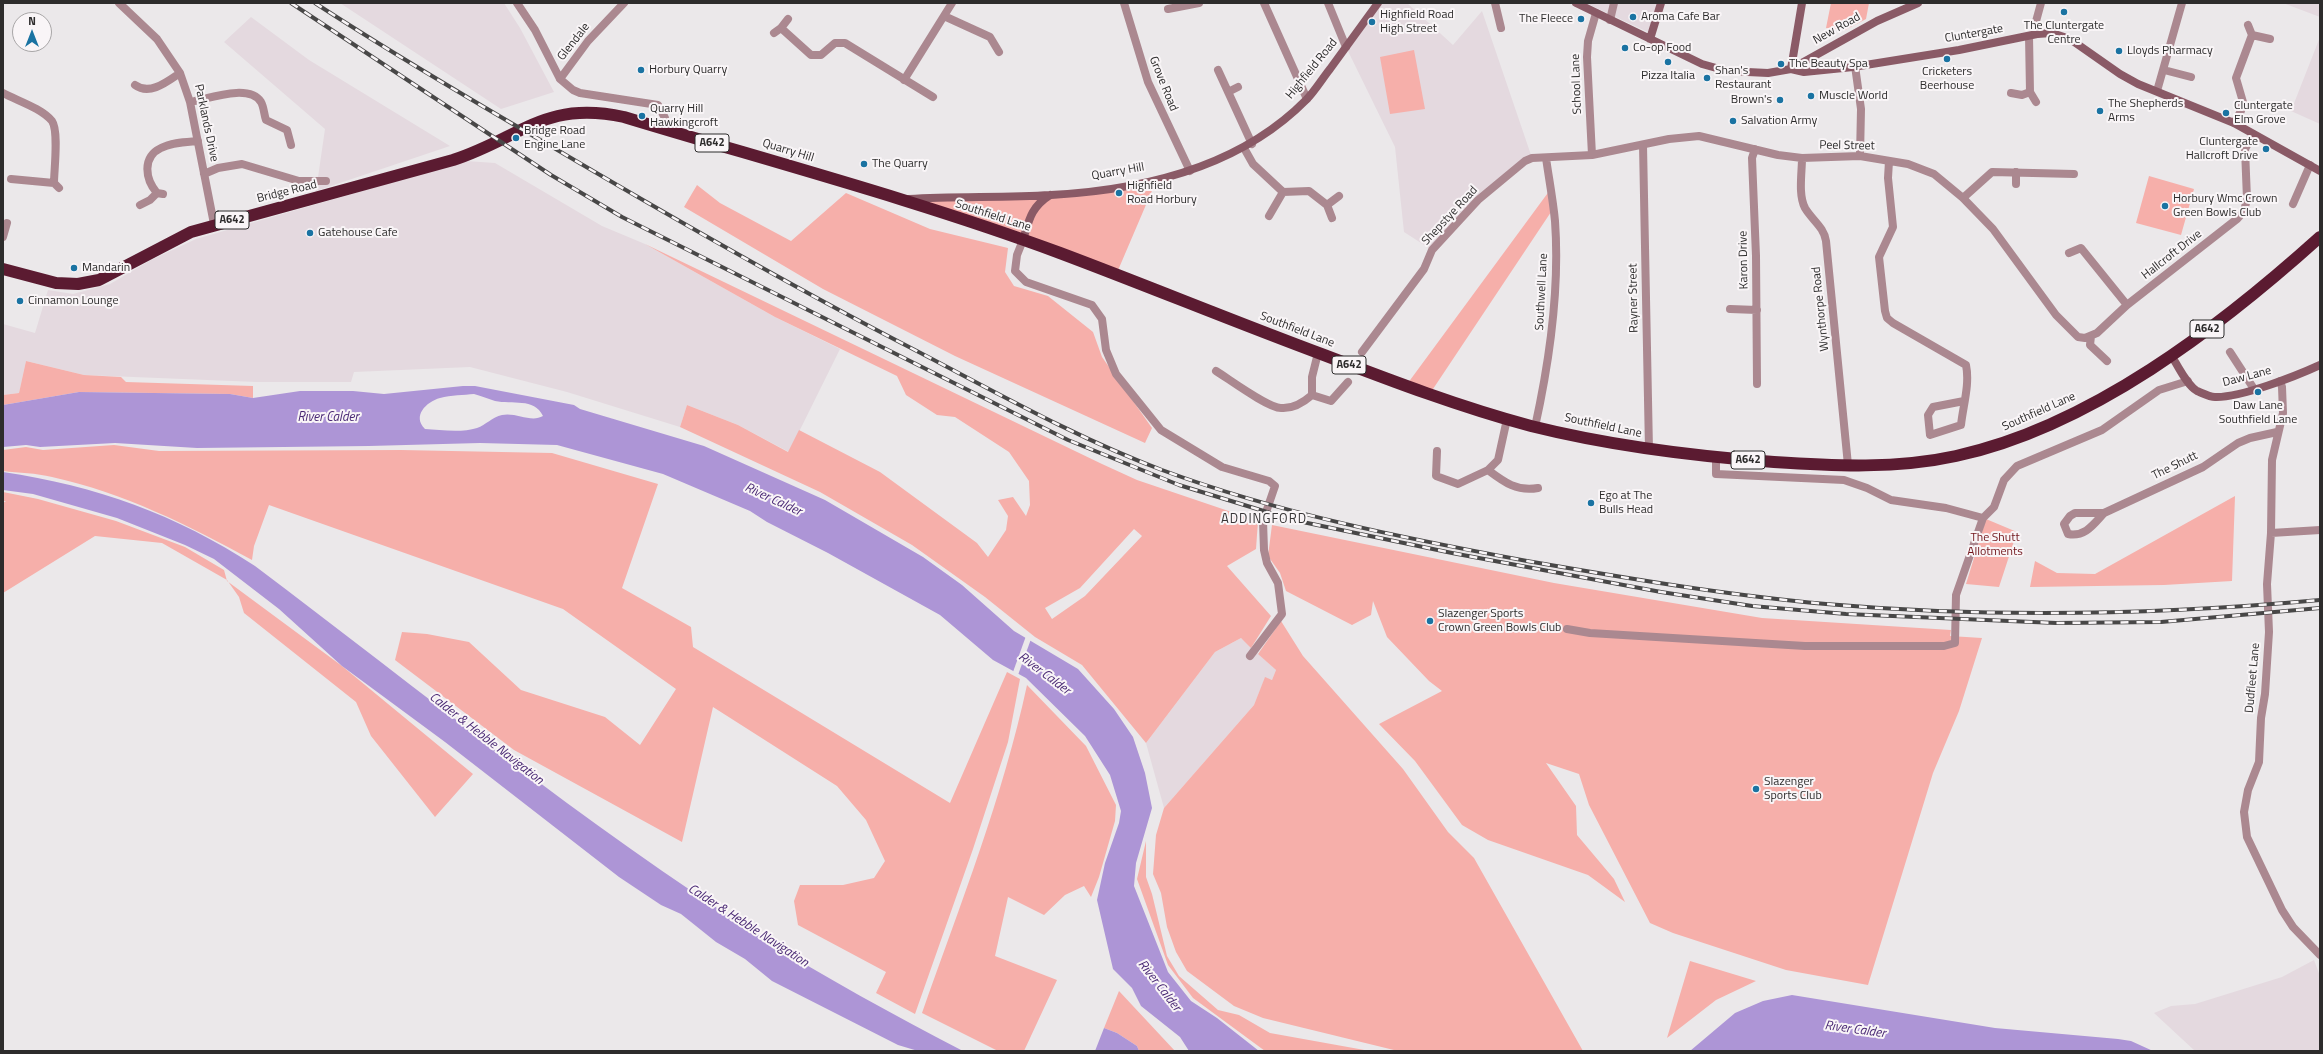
<!DOCTYPE html>
<style>
body{margin:0}
#map{position:relative;width:2323px;height:1054px;overflow:hidden;background:#ebe8ea;font-family:"Titillium Web",sans-serif}
canvas{display:block}
.frame{position:absolute;inset:0;border:4px solid #2d2c2c;pointer-events:none}
.north{position:absolute;left:12px;top:12px;width:40px;height:40px;box-sizing:border-box;background:#f9f5f7;border:1px solid #a7a5a6;border-radius:50%;rotate:0deg;font-size:11px;font-weight:700;line-height:16px;text-align:center;color:#2d2c2c}
.north::after{content:'';display:block;margin:auto;width:14px;height:18px;background:#1a73a2;clip-path:polygon(50% 0,100% 100%,50% 72%,0 100%)}
</style>
<div id="map">
<canvas width="2323" height="1054"></canvas>
<div class="frame"></div>
<div class="north">N</div>
</div>
<script>
const g = document.querySelector('canvas').getContext('2d');
g.lineJoin = 'round';
function fill(path, color) {
  g.fillStyle = color;
  g.fill(path, 'evenodd');
}
function stroke(path, color, width, dash) {
  g.strokeStyle = color;
  g.lineWidth = width;
  g.lineCap = dash ? 'butt' : 'round';
  g.setLineDash(dash || []);
  g.stroke(path);
}
function drawText(font, color, halo, rows, align = 'center') {
  g.font = font + ' "Titillium Web",sans-serif';
  g.lineWidth = 4;
  g.setLineDash([]);
  g.textBaseline = 'middle';
  g.strokeStyle = halo;
  g.fillStyle = color;
  for (const [text, x, y, turn = 0] of rows) {
    g.save();
    g.translate(x, y);
    g.rotate((+turn || 0) * Math.PI / 180);
    g.textAlign = isNaN(turn) ? turn : align;
    if (halo) g.strokeText(text, 0, 0);
    g.fillText(text, 0, 0);
    g.restore();
  }
}
const built = new Path2D(`
 M340 3H504L520 28 554 92 501 109Z
 M1378 3H1407L1453 45 1482 11 1532 158 1478 200 1432 250 1404 232 1395 147 1346 47Z
 M1586 3H1662L1650 33Z
 M2283 3H2320V17Z
 M251 17 309 60 450 146 316 191 325 129 224 42Z
 M2320 37V124L2291 111Z
 M466 161 495 163 602 226 645 244 775 317 840 349 789 452 738 425 687 405 680 427 567 392 470 367 354 372 351 382H257L84 375 26 361 19 393 3 395V324L35 333 48 290 73 294 110 284 151 260 196 239Z
 M1241 638 1276 670 1272 680 1265 678 1254 705 1164 808 1146 743 1215 652Z
 M2314 960 2320 976V1051H2195L2154 1013 2171 1006 2195 1004 2282 977Z`);
const green = new Path2D(`
 M1831 3H1869L1866 19 1845 30 1826 28Z
 M1414 50 1425 109 1390 114 1380 57Z
 M2149 176 2194 189 2181 235 2136 223Z
 M1157 179 1116 275 900 200 1051 195Z
 M697 185 720 203 791 241 846 193 930 229 1008 248 1005 272 1014 286 1048 296 1093 332 1102 357 1152 428 1145 443 955 356 823 289 684 207Z
 M1550 190 1553 209 1429 395 1405 387Z
 M645 244 1102 464 1137 480 1258 521 1256 549 1227 566 1271 616 1251 648 1241 638 1215 652 1146 743 1082 665 1035 637 985 597 912 545 820 492 680 427 687 405 738 425 788 452 799 430 880 472 977 543 988 557 1006 530 1008 516 998 500 1013 497 1026 516 1030 505 1029 481 1009 452 955 417 937 415 906 395 897 376 775 317ZM1134 529 1142 536 1085 596 1052 619 1045 608 1080 588Z
 M26 361 84 375 121 377 126 382 253 386V398L230 394 79 392 3 405V395L19 393Z
 M114 445 159 451 401 450 552 453 658 484 622 588 691 627 693 647 950 803 1007 672 1020 679 1008 742 973 849 915 1014 876 993 886 972 798 925 794 901 800 885H843L874 878 885 861 866 820 837 786 713 707 682 842 514 750 395 660 402 632 427 634 469 642 521 690 605 717 640 745 676 689 563 609 269 505 254 546 252 560C188 525 124 493 52 477 36 473 19 473 3 471V450L26 447 43 450Z
 M3 492 38 499 116 521 185 547 224 570 227 581 342 666 473 774 435 817 371 736 356 702 244 613 239 597 227 580 162 543 95 536 3 593V503L6 501H3Z
 M2235 496 2232 581 2164 585 2030 587 2035 561 2057 573 2095 574Z
 M1986 519 2017 532 1999 587 1966 584Z
 M1272 525 1554 583 1762 618 1951 630 1950 636 1982 638 1959 711 1933 773 1868 985 1786 970 1673 933 1650 923 1589 805 1579 774 1546 763 1576 806 1577 835 1614 879 1625 902 1588 875 1488 840 1462 825 1415 761 1379 724 1442 691 1429 681 1387 637 1373 601 1371 615 1352 625 1286 591 1280 573 1268 556Z
 M1281 621 1303 656 1403 769 1448 832 1474 858 1583 1051H1398L1263 1018 1234 1006 1187 971 1176 952 1167 927 1161 893 1153 874 1156 835 1164 808 1254 705 1265 677 1272 680 1276 670 1258 654Z
 M1027 685 1086 746 1116 805 1115 821 1099 877 1091 897 1084 886 1065 895 1044 915 1008 897 995 956 1057 980 1024 1051H998L922 1013C960 905 1003 797 1027 685Z
 M1146 841V877L1152 894 1167 956 1179 976 1218 1010 1239 1015 1270 1033 1370 1051H1265L1193 998 1168 965 1137 879Z
 M1690 961 1756 981 1716 1000 1667 1038Z
 M1119 991 1175 1051H1139L1137 1046 1117 1033 1104 1028Z`);
const water = new Path2D(`
 M463 386H475L574 405 580 409 704 446 825 500 923 557 962 585 1014 631 1078 669 1114 709 1133 737 1145 773 1152 808 1136 863 1134 886 1168 972 1191 1001 1217 1018 1259 1051H1189L1180 1037 1141 1006 1132 988 1113 969 1097 900 1105 863 1119 823 1121 811 1110 775 1085 736 1026 678 993 660 940 615 828 553 767 522 750 511 663 474 557 445 480 443 369 446 197 448 115 443 40 447 26 445 3 447V405L79 392 230 394 253 398 300 391H353L384 394ZM474 394C482 396 488 399 495 401 512 405 534 397 543 416 531 423 516 412 502 415 492 417 486 425 477 428 462 433 440 430 425 429 412 416 426 402 440 398 451 395 464 395 474 394Z
 M3 472C97 486 175 514 255 566 421 691 584 824 760 936 825 978 894 1015 963 1051H918L898 1045 772 981 745 959 716 942 681 914 661 905 619 877 445 742 342 666 279 609 214 559 185 545 117 518 33 494 3 490Z
 M1792 995 1995 1028 2118 1039 2131 1041 2153 1051H1690L1735 1013 1763 1001Z
 M1104 1028 1117 1033 1137 1046 1139 1051H1095Z`);
const pier = new Path2D(`
 M1026 636 1031 639 1018 675 1013 672Z`);
const street = new Path2D(`
 M119 3 157 39 180 73 190 102 214 224
 M517 3 535 30 560 79 573 90 580 93 658 105 665 118 666 130
 M1124 3 1148 82 1190 171
 M1264 3 1307 99
 M1328 3 1346 47
 M1495 3 1501 28
 M1168 9 1199 3
 M944 16 990 37 999 52
 M1610 20 1614 3
 M2248 25 2252 35 2270 39
 M781 28 811 55H821L835 43H845L933 97
 M774 33 781 28 788 19
 M2037 34 2035 25 2041 3
 M1855 66 1861 109 1860 156
 M1218 70 1252 144
 M2164 70 2191 77
 M560 79 588 41 624 3
 M904 80 952 3
 M135 85C150 96 168 81 180 73
 M2157 91 2182 3
 M1228 92 1238 87
 M2030 92 2036 102
 M3 93C18 101 41 108 52 121 59 131 54 170 54 183
 M2011 93 2022 95 2030 92 2029 36
 M190 102C208 99 249 83 261 102 264 107 264 115 266 120L287 130 291 145
 M2234 123 2241 111 2243 102 2236 78 2252 35
 M1643 145 1649 450
 M1244 148 1253 164 1283 192 1309 191 1327 205 1332 218
 M1755 149 1752 158 1756 256 1757 384
 M1592 155 1587 57 1588 41 1596 13
 M1802 158C1802 173 1798 195 1805 208 1812 220 1824 227 1826 241L1848 465
 M1889 161 1888 178 1893 227 1879 257 1885 311 1887 318 1893 323 1966 365C1970 384 1963 406 1961 425L1930 435 1928 415 1933 407 1964 401
 M2016 172V184
 M204 174 218 168 242 164 299 181H326
 M11 179 54 183 59 188
 M163 194 157 193C145 179 142 157 161 148 172 142 186 142 198 141
 M1963 198 1992 172 2074 174
 M2293 204 2310 165
 M140 205 150 200 157 193
 M1327 205 1339 196
 M1269 216 1283 192
 M3 237 7 223
 M1023 240 1017 255 1015 271 1026 282 1092 305 1102 319 1106 350 1116 374 1161 430 1222 467 1269 481 1275 486 1263 521 1264 550 1267 563 1278 583 1282 614 1250 656
 M2069 253 2081 248 2127 305
 M1730 309 1757 310
 M2091 336 2090 345 2107 361
 M1362 352 1424 269 1432 250 1478 200 1525 161 1532 158 1592 155 1669 139 1699 136 1778 155 1802 158 1860 156 1908 164 1934 174 1963 198 1993 229 2056 315 2078 337 2085 338 2097 333 2127 305 2237 219 2244 211 2247 199 2245 149 2253 134
 M2230 352 2254 389
 M1216 371C1229 379 1268 408 1281 408 1292 409 1304 402 1312 395V377L1318 353
 M2280 381 2282 387 2283 413 2272 460 2271 533 2267 584 2269 632 2265 694 2261 718 2259 762 2248 790 2244 812 2247 837 2282 910 2293 927 2320 955
 M1312 395 1331 401 1348 382
 M1535 427C1550 359 1560 290 1555 221 1553 200 1549 179 1546 158
 M1437 451 1436 476 1458 484 1488 470C1504 482 1517 492 1538 488
 M1716 458V474L1844 480 1867 488 1891 500 1946 508 1983 518 1994 507 2004 480 2017 466 2102 430 2159 390 2188 381
 M1488 470 1498 460 1507 419
 M2104 513C2093 525 2085 537 2068 534L2064 524 2070 516 2075 513H2104L2203 467 2238 443 2250 438 2277 432
 M2271 533 2320 530
 M1567 629 1590 633 1805 646H1944L1955 643 1956 595 1983 518`);
const secondary = new Path2D(`
 M1576 3 1702 64 1727 71 1768 73 1791 69 1877 21 1918 3
 M1650 39 1661 3
 M1791 69 1804 72 1853 67 1959 50 2037 34 2052 33 2070 39 2120 74 2138 84 2234 123 2320 171
 M1791 69 1802 3
 M909 199C956 196 1003 198 1051 195 1143 190 1239 168 1306 100 1315 91 1322 79 1330 69 1346 47 1362 25 1378 3
 M1023 240C1029 220 1031 207 1050 195
 M2172 357C2179 367 2186 384 2197 391 2202 393 2210 397 2215 397 2240 398 2296 376 2320 365`);
const highway = new Path2D(`
 M3 269 56 283 78 284 99 280 191 232 453 160C521 138 544 100 624 117 769 161 917 200 1060 253 1148 286 1235 322 1324 355 1392 381 1460 407 1531 426 1611 446 1692 456 1774 462 1835 466 1897 469 1956 456 2090 427 2220 327 2320 237`);
const rail = new Path2D(`
 M291 3 551 175 622 217 1068 440 1179 485 1293 520 1452 553 1661 592 1752 606 1846 614 2056 623 2161 622 2320 608
 M315 3C393 54 473 101 554 148 671 217 789 285 911 348 992 390 1076 438 1162 470 1281 514 1404 538 1527 561 1626 578 1725 595 1826 604 1990 618 2156 615 2320 600`);
const markers = [
 [2064,12,4,"#1a73a2"],
 [1633,17,4,"#1a73a2"],
 [1581,19,4,"#1a73a2"],
 [1372,22,4,"#1a73a2"],
 [1625,48,4,"#1a73a2"],
 [2119,51,4,"#1a73a2"],
 [1947,59,4,"#1a73a2"],
 [1668,62,4,"#1a73a2"],
 [1781,64,4,"#1a73a2"],
 [641,70,4,"#1a73a2"],
 [1707,78,4,"#1a73a2"],
 [1811,96,4,"#1a73a2"],
 [1780,100,4,"#1a73a2"],
 [2100,111,4,"#1a73a2"],
 [2226,113,4,"#1a73a2"],
 [642,116,4,"#1a73a2"],
 [1733,121,4,"#1a73a2"],
 [516,138,4,"#1a73a2"],
 [2266,149,4,"#1a73a2"],
 [864,164,4,"#1a73a2"],
 [1119,193,4,"#1a73a2"],
 [2165,206,4,"#1a73a2"],
 [310,233,4,"#1a73a2"],
 [74,268,4,"#1a73a2"],
 [20,301,4,"#1a73a2"],
 [2258,392,4,"#1a73a2"],
 [1591,503,4,"#1a73a2"],
 [1430,621,4,"#1a73a2"],
 [1756,789,4,"#1a73a2"]
];
const shields = [
 [712,143,34],
 [232,220,34],
 [2207,329,34],
 [1349,365,34],
 [1748,460,34]
];
const shieldNames = [
 ["A642",712,143],
 ["A642",232,220],
 ["A642",2207,329],
 ["A642",1349,365],
 ["A642",1748,460]
];
const poiNames = [
 ["Highfield Road",1380,15],
 ["High Street",1380,29],
 ["Aroma Cafe Bar",1641,17],
 ["The Fleece",1573,19,"right"],
 ["The Cluntergate",2064,26,"center"],
 ["Centre",2064,40,"center"],
 ["Co-op Food",1633,48],
 ["Lloyds Pharmacy",2127,51],
 ["The Beauty Spa",1789,64],
 ["Horbury Quarry",649,70],
 ["Shan's",1715,71],
 ["Restaurant",1715,85],
 ["Cricketers",1947,72,"center"],
 ["Beerhouse",1947,86,"center"],
 ["Pizza Italia",1668,76,"center"],
 ["Muscle World",1819,96],
 ["Brown's",1772,100,"right"],
 ["The Shepherds",2108,104],
 ["Arms",2108,118],
 ["Cluntergate",2234,106],
 ["Elm Grove",2234,120],
 ["Quarry Hill",650,109],
 ["Hawkingcroft",650,123],
 ["Salvation Army",1741,121],
 ["Bridge Road",524,131],
 ["Engine Lane",524,145],
 ["Cluntergate",2258,142,"right"],
 ["Hallcroft Drive",2258,156,"right"],
 ["The Quarry",872,164],
 ["Highfield",1127,186],
 ["Road Horbury",1127,200],
 ["Horbury Wmc Crown",2173,199],
 ["Green Bowls Club",2173,213],
 ["Gatehouse Cafe",318,233],
 ["Mandarin",82,268],
 ["Cinnamon Lounge",28,301],
 ["Daw Lane",2258,406,"center"],
 ["Southfield Lane",2258,420,"center"],
 ["Ego at The",1599,496],
 ["Bulls Head",1599,510],
 ["Slazenger Sports",1438,614],
 ["Crown Green Bowls Club",1438,628],
 ["Slazenger",1764,782],
 ["Sports Club",1764,796]
];
const streetNames = [
 ["New Road",1837,29,-29],
 ["Cluntergate",1974,34,-10],
 ["Glendale",574,42,-52],
 ["Highfield Road",1312,69,-51],
 ["Grove Road",1163,84,68],
 ["School Lane",1577,84,-92],
 ["Parklands Drive",206,123,78],
 ["Peel Street",1847,146,1],
 ["Quarry Hill",788,151,17],
 ["Quarry Hill",1118,172,-10],
 ["Bridge Road",287,192,-14],
 ["Southfield Lane",993,216,18],
 ["Shepstye Road",1450,216,-47],
 ["Hallcroft Drive",2172,255,-38],
 ["Karon Drive",1744,260,-91],
 ["Southwell Lane",1542,292,-87],
 ["Rayner Street",1634,298,-91],
 ["Wynthorpe Road",1821,309,-96],
 ["Southfield Lane",1297,330,21],
 ["Daw Lane",2247,377,-15],
 ["Southfield Lane",2039,412,-24],
 ["Southfield Lane",1603,426,12],
 ["The Shutt",2175,466,-26],
 ["Dudfleet Lane",2253,678,-85]
];
const parkNames = [
 ["The Shutt",1995,538],
 ["Allotments",1995,552]
];
const waterNames = [
 ["River Calder",328,418],
 ["River Calder",773,500,25],
 ["River Calder",1044,674,37],
 ["Calder & Hebble Navigation",486,739,38],
 ["Calder & Hebble Navigation",748,926,33],
 ["River Calder",1159,986,52],
 ["River Calder",1855,1030,8]
];
const neighbourhoodNames = [
 ["ADDINGFORD",1264,520]
];
fill(built, '#e4d9df');
fill(green, '#f6afaa');
fill(water, '#ad95d6');
fill(pier, '#ebe8ea');
stroke(street, '#ab8890', 8);
stroke(secondary, '#8a5a66', 8);
stroke(highway, '#5b1b31', 12);
stroke(rail, '#484747', 4);
stroke(rail, '#f9f5f7', 2.5, [8]);
for (const [x, y, r, color] of markers) {
  const dot = new Path2D();
  dot.arc(x, y, r, 0, 2 * Math.PI);
  g.fillStyle = color;
  g.fill(dot);
  stroke(dot, '#f9f5f7', 1.5);
}
for (const [x, y, w] of shields) {
  const box = new Path2D();
  box.roundRect(x - w / 2, y - 9, w, 18, 3);
  g.fillStyle = '#f9f5f7';
  g.fill(box);
  stroke(box, '#2d2c2c', 1);
}
drawText('bold 11px', '#2d2c2c', null, shieldNames);
drawText('12px', '#2d2c2c', '#f9f5f7', poiNames, 'left');
drawText('12px', '#2d2c2c', '#f9f5f7', streetNames);
drawText('12px', '#701319', '#f9f5f7', parkNames);
drawText('italic 13px', '#492874', '#f9f5f7', waterNames);
g.letterSpacing = '1px';
drawText('13px', '#373536', '#f9f5f7', neighbourhoodNames);
g.letterSpacing = '0px';
</script>
